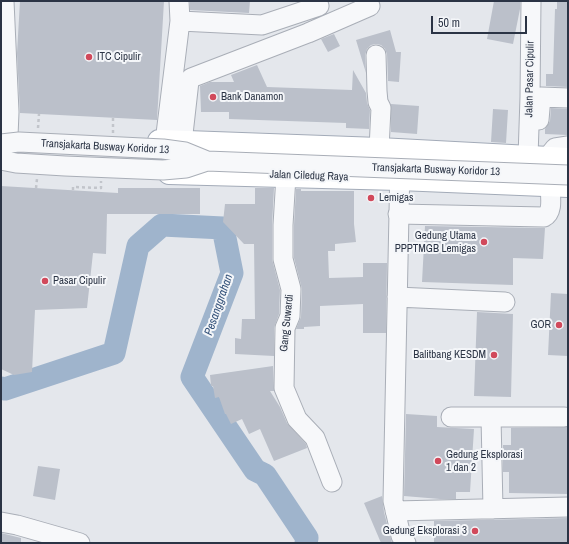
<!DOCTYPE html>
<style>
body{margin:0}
#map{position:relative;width:569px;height:544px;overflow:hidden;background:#e4e7ec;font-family:"Archivo Narrow",sans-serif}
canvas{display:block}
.frame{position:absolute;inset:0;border:2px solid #2b3445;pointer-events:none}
.scale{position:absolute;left:431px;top:16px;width:96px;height:18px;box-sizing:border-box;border:2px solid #2b3445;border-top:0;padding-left:5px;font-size:12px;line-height:14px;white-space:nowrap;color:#2b3445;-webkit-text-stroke:3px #f4f6f9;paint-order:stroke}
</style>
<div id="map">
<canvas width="569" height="544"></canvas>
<div class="frame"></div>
<div class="scale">50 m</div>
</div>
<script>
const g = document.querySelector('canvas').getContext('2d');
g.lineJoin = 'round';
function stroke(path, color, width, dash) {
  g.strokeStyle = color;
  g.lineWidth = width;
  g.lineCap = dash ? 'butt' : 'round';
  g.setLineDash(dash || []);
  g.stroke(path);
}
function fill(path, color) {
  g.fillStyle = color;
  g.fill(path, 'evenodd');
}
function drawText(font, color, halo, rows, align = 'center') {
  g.font = font + ' "Archivo Narrow",sans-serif';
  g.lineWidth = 4;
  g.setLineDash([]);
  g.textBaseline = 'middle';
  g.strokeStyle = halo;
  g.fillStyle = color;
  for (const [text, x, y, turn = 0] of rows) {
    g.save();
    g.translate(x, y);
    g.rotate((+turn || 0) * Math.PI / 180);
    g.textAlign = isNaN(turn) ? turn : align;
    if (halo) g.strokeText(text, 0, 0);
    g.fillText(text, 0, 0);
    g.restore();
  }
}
const river = new Path2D(`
 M1 388 5 389 114 353 138 246 162 225 223 228 232 273 192 377 255 470 265 475 307 538 306 543`);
const building = new Path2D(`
 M20 1H164L157 120 20 113 17 53Z
 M190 1H250L249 13 190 10Z
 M494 1H520V9L513 44 487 39Z
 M557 1H568V87L546 86V74H553L555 9H557Z
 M390 30 396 52H401L399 82 388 81 387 54 385 49 381 45 376 44 371 45 367 49 365 55 366 73 356 40Z
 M334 34 340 46 328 52 321 39Z
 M257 65 267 87 352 90 353 70 366 93 367 103 370 110 369 129 346 128V123L229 119V112H201L200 86 210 82H234L231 75Z
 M391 104 419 106 417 134 391 132Z
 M551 108 568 109V135L545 134V129L550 121Z
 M493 109 508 110 506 143 491 142Z
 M1 186 118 193V188H200V214H107L106 254 93 253 87 308 35 310 32 372 14 375 1 369Z
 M255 188H274L272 225V259L280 290 279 314 274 328V356L235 354V338L241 339 242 319H255L254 244H244L223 222 225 204H255Z
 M296 189H301V191H354V224L356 242 335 244V251H328L329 278 363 277V263H387L386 333H363V304L320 306V326L304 327V329H296L301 317 302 289 294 258V225Z
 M425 226 545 228 543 259 513 258V285L422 282Z
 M551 293 568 294V356L548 355Z
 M477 312 513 314 511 397 474 396Z
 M273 366 274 391H270L280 407 287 423 306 444 307 448 274 461 260 429 249 434 242 419 231 424 226 414H225L219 397 215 398 213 386H211L210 375Z
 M406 414 437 416V427L474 429 470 492H456V499H440L404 496Z
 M568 427V494L509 493V472H503V445H511V428Z
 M38 466 60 469 55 500 33 496Z
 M382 496 384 512 392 543H381L364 503Z
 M568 518V543H434V521Z
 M1 533 21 538V543H1Z`);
const minor = new Path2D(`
 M4 1 9 112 8 136
 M179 1 180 21
 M376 55 377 91 378 102 381 108 379 149
 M539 120 541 97 568 98
 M165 142 180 21 262 25 319 6
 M182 143 189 81 191 78 308 33 370 6
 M528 157 530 97 531 1
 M547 158 555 148 568 146
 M400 165 393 501 401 536 406 543
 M286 176 283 225V259L291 289 290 316 285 328 284 388 297 419 315 438 332 482
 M398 214 544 217C554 212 550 195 550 185
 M397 297 505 302
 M451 417H564
 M491 417 493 509
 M395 511 568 507
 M1 522 17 525 80 543`);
const major = new Path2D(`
 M159 141 379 149 568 159
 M169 173 399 179 568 186`);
const pathBridge = new Path2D(`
 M38 128 39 114
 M113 133V118
 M36 188 37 179
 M73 190V187L101 188V181`);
const minorBridge = new Path2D(`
 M1 144 19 142 163 149 185 152 207 161
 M1 160 16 163 65 166 163 170 186 168 207 161 568 175`);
const markers = [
 [89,57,4,"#d1495b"],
 [213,97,4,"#d1495b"],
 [371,198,4,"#d1495b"],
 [484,242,4,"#d1495b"],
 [45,281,4,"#d1495b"],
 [559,325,4,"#d1495b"],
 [494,355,4,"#d1495b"],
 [438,461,4,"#d1495b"],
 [475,531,4,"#d1495b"]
];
const poiNames = [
 ["ITC Cipulir",97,57],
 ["Bank Danamon",221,97],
 ["Lemigas",379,198],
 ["Gedung Utama",476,236,"right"],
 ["PPPTMGB Lemigas",476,249,"right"],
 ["Pasar Cipulir",53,281],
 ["GOR",551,325,"right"],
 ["Balitbang KESDM",486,355,"right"],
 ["Gedung Eksplorasi",446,455],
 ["1 dan 2",446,468],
 ["Gedung Eksplorasi 3",467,531,"right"]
];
const streetNames = [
 ["Jalan Pasar Cipulir",530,79,-89],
 ["Transjakarta Busway Koridor 13",105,147,3],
 ["Transjakarta Busway Koridor 13",436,170,2],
 ["Jalan Ciledug Raya",309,176,2],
 ["Gang Suwardi",287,323,-84]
];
const waterNames = [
 ["Pesanggrahan",219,305,-71]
];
stroke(river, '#9fb4cc', 23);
fill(building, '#bbc0ca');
stroke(minor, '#a9aeb7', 21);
stroke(major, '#a3abb8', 24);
stroke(minor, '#f7f8fa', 19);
stroke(major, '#fff', 22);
stroke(minorBridge, '#a9aeb7', 21, []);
stroke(pathBridge, '#c2c5cb', 2.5, [3, 3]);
stroke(minorBridge, '#f7f8fa', 19);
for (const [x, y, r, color] of markers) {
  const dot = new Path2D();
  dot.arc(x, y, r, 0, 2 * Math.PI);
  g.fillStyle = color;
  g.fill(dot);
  stroke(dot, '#f4f6f9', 1.5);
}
drawText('11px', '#2b3445', '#f4f6f9', poiNames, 'left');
drawText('11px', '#2b3445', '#f4f6f9', streetNames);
drawText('italic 12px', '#34527a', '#f4f6f9', waterNames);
</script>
